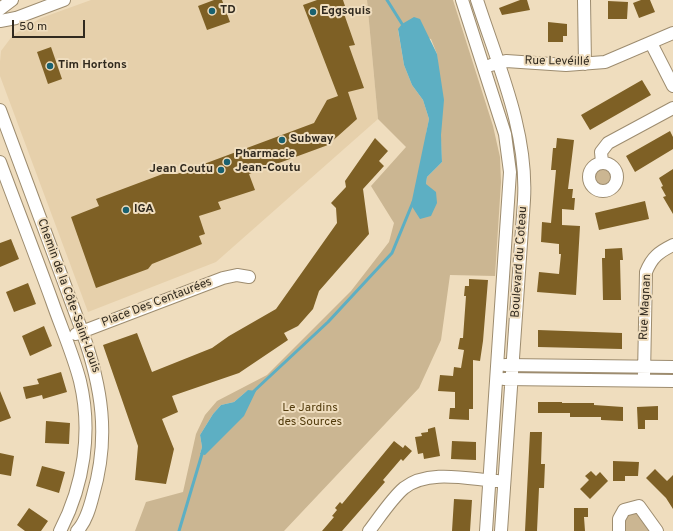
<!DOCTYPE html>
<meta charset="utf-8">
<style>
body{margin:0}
#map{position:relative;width:673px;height:531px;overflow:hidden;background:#efddbe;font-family:Overpass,sans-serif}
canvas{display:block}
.scale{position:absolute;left:12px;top:20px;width:73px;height:18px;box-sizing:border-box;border:2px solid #312a1f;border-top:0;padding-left:5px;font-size:12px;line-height:14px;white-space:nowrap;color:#312a1f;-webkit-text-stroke:3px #efddbe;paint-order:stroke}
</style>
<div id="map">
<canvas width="673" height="531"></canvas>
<div class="scale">50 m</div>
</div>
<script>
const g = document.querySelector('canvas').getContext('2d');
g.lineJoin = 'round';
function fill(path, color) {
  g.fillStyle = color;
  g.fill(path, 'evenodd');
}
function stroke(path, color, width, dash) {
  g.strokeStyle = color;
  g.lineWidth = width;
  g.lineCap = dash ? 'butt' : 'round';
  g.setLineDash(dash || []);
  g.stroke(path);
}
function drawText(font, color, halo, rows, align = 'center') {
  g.font = font + ' Overpass,sans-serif';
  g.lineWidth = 4;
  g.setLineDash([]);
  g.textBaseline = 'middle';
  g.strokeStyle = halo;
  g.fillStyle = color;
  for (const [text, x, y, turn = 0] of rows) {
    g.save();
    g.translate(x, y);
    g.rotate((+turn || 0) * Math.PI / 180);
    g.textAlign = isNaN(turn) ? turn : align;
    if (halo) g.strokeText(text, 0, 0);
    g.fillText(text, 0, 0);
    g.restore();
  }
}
const built = new Path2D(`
 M91 0H367L378 119 216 262 88 312 0 76V62L1 51 13 35 41 18Z`);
const green = new Path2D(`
 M367 0H453L493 126 500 157 501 182 495 276 450 275 441 340 419 388 284 531H135L146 502 183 492 196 434 205 415 217 401 267 375 351 291 389 242 394 223 371 186 406 147 378 119ZM398 30 431 39 437 54 442 162 427 177 426 184V134L429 119 423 100 412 85 404 65ZM248 390 200 454 202 447 200 435 213 414 221 405 234 402Z
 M591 177a11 11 0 1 1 22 0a11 11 0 1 1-22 0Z
 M637 509 653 531H622L626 513Z`);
const water = new Path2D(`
 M414 17 420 19 437 54 444 100 441 135 442 162 427 177 426 184 436 192 437 203 431 216 420 219 411 205 429 119 423 100 412 85 404 65 398 29 402 24Z
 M248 390 256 391 244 416 205 455 200 454 202 447 200 435 213 414 221 405 234 402Z`);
const stream = new Path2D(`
 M387 0 404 27
 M254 391 328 322 392 253 413 202
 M179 531 202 454`);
const building = new Path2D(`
 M214 0H222L230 22 207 30 198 6Z
 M317 0H343L345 6 342 8 355 45 349 46 364 88 348 92 357 119 328 145 249 174 255 190 218 202 221 209 199 216 205 234 199 236 202 244 152 264 148 269 96 288 71 217 99 206 96 199 168 172 177 174 314 123 327 100 338 96 303 5Z
 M520 0H527L530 10 502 15 499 8Z
 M641 0H650L655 12 639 18 633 3Z
 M608 1 628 2 627 19H608Z
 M548 22 567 24V36H563V42H548Z
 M51 47 62 79 48 84 37 52Z
 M642 80 651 95 590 130 581 115Z
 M670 131 673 137V149L635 172 626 156Z
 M375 138 388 151 379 161 384 166 363 189 369 234 319 291 313 309 298 326 284 333 288 340 239 373 172 396 178 412 162 419 174 449 166 484 135 480 138 446 103 345 137 333 152 372 212 348 229 336 276 309 337 223 336 208 331 203 346 187 345 181Z
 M557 138 574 140 568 189H573L572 198H575L574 210 562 209V225L580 226 576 295 537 292 539 272 559 274 561 254H559V244L541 242 542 222 551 223 556 170H551L553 148H556Z
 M673 169V214L663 197 666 196 661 187 663 186 659 178Z
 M645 201 649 219 599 230 595 213Z
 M11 239 19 259 0 267V243Z
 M622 248 623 260H620L621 300H603L602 258H605V249Z
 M469 279 488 280 483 341 480 361 473 360V409H469V420L449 419 450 408H455V392L438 391 440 375 453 376 454 367 461 368 464 350 458 349 460 338H463L466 296H464L465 286H469Z
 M28 283 36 304 14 312 6 292Z
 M44 326 52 346 30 356 22 336Z
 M538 330 622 333V349L538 347Z
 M61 372 67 392 43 399 42 395 26 399 23 387 39 384 37 379Z
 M0 391 11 418 0 422Z
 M538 402H562V403H594V405L623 407V421L601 420V417H570V413H538Z
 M658 406V420H645V429H638L637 407Z
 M46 421 70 423 69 444 45 443Z
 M435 427 440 456 424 459 423 453 418 454 415 437 422 436 421 433 428 432V429Z
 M530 432H542L541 464H545L544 488H539L537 531H525Z
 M394 441 403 448 405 445 412 451 403 461 401 459 383 480 385 482 342 531H322L334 517 332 516 337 510 335 508 340 502 342 504Z
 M452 441 476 442V460L451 459Z
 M0 453 14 456 11 476 0 474Z
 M613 461 639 462 638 476H625V481H613Z
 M42 466 65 472 59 493 36 486Z
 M655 469 667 481 673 475V509L666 498 646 478Z
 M591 471 596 476 600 472 608 481 590 499 580 489 589 480 585 476Z
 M454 499 472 500 470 531H452Z
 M29 508 48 521 41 531H25L17 525Z
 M574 508H588V517H584L585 531H574Z`);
const minor = new Path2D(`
 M462 0 505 134 510 172 486 531
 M477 0C498 65 528 131 524 200L501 531
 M584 0 585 64
 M0 9 12 0
 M0 21 16 18 64 0
 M651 43 673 86
 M491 65 506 61 566 65 605 62 673 33
 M0 110 82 331C102 387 110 437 93 495 90 507 86 522 77 531
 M0 162C17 208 35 254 52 301 61 327 73 354 80 381 92 431 84 485 60 531
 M602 162 601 152 608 143 673 108
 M589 177a14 14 0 1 1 28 0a14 14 0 1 1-28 0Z
 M76 334 223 278 237 275 249 277
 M505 365 673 367
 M644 375 646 272C652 257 659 252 673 245
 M504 379 673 381
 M369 531C379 518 392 498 404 488 428 469 468 479 497 481
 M619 531V519L624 510 639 506 657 531`);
const markers = [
 [212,11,4,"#196170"],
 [313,12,4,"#196170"],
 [50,66,4,"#196170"],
 [282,140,4,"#196170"],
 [227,162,4,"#196170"],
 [221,170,4,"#196170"],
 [126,210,4,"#196170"]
];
const poiNames = [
 ["TD",220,11],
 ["Eggsquis",321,12],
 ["Tim Hortons",58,66],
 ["Subway",290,140],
 ["Pharmacie",235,155],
 ["Jean-Coutu",235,169],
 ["Jean Coutu",213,170,"right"],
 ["IGA",134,210]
];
const streetNames = [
 ["Rue Levéillé",557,62,1],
 ["Boulevard du Coteau",520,262,-86],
 ["Chemin de la Côte-Saint-Louis",68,296,70],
 ["Place Des Centaurées",157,303,-21],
 ["Rue Magnan",646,307,-87]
];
const parkNames = [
 ["Le Jardins",310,409],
 ["des Sources",310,423]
];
fill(built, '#e6d0ab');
fill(green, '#cbb692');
fill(water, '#5dafc3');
stroke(stream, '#5dafc3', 3);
fill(building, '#7e6025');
stroke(minor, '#9d8c6f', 14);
stroke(minor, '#fff', 12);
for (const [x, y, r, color] of markers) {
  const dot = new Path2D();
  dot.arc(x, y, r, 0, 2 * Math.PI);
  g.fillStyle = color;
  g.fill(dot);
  stroke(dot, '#efddbe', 1.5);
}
drawText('bold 12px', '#312a1f', '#efddbe', poiNames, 'left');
drawText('12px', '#312a1f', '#efddbe', streetNames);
drawText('12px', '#533c0d', '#efddbe', parkNames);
</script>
